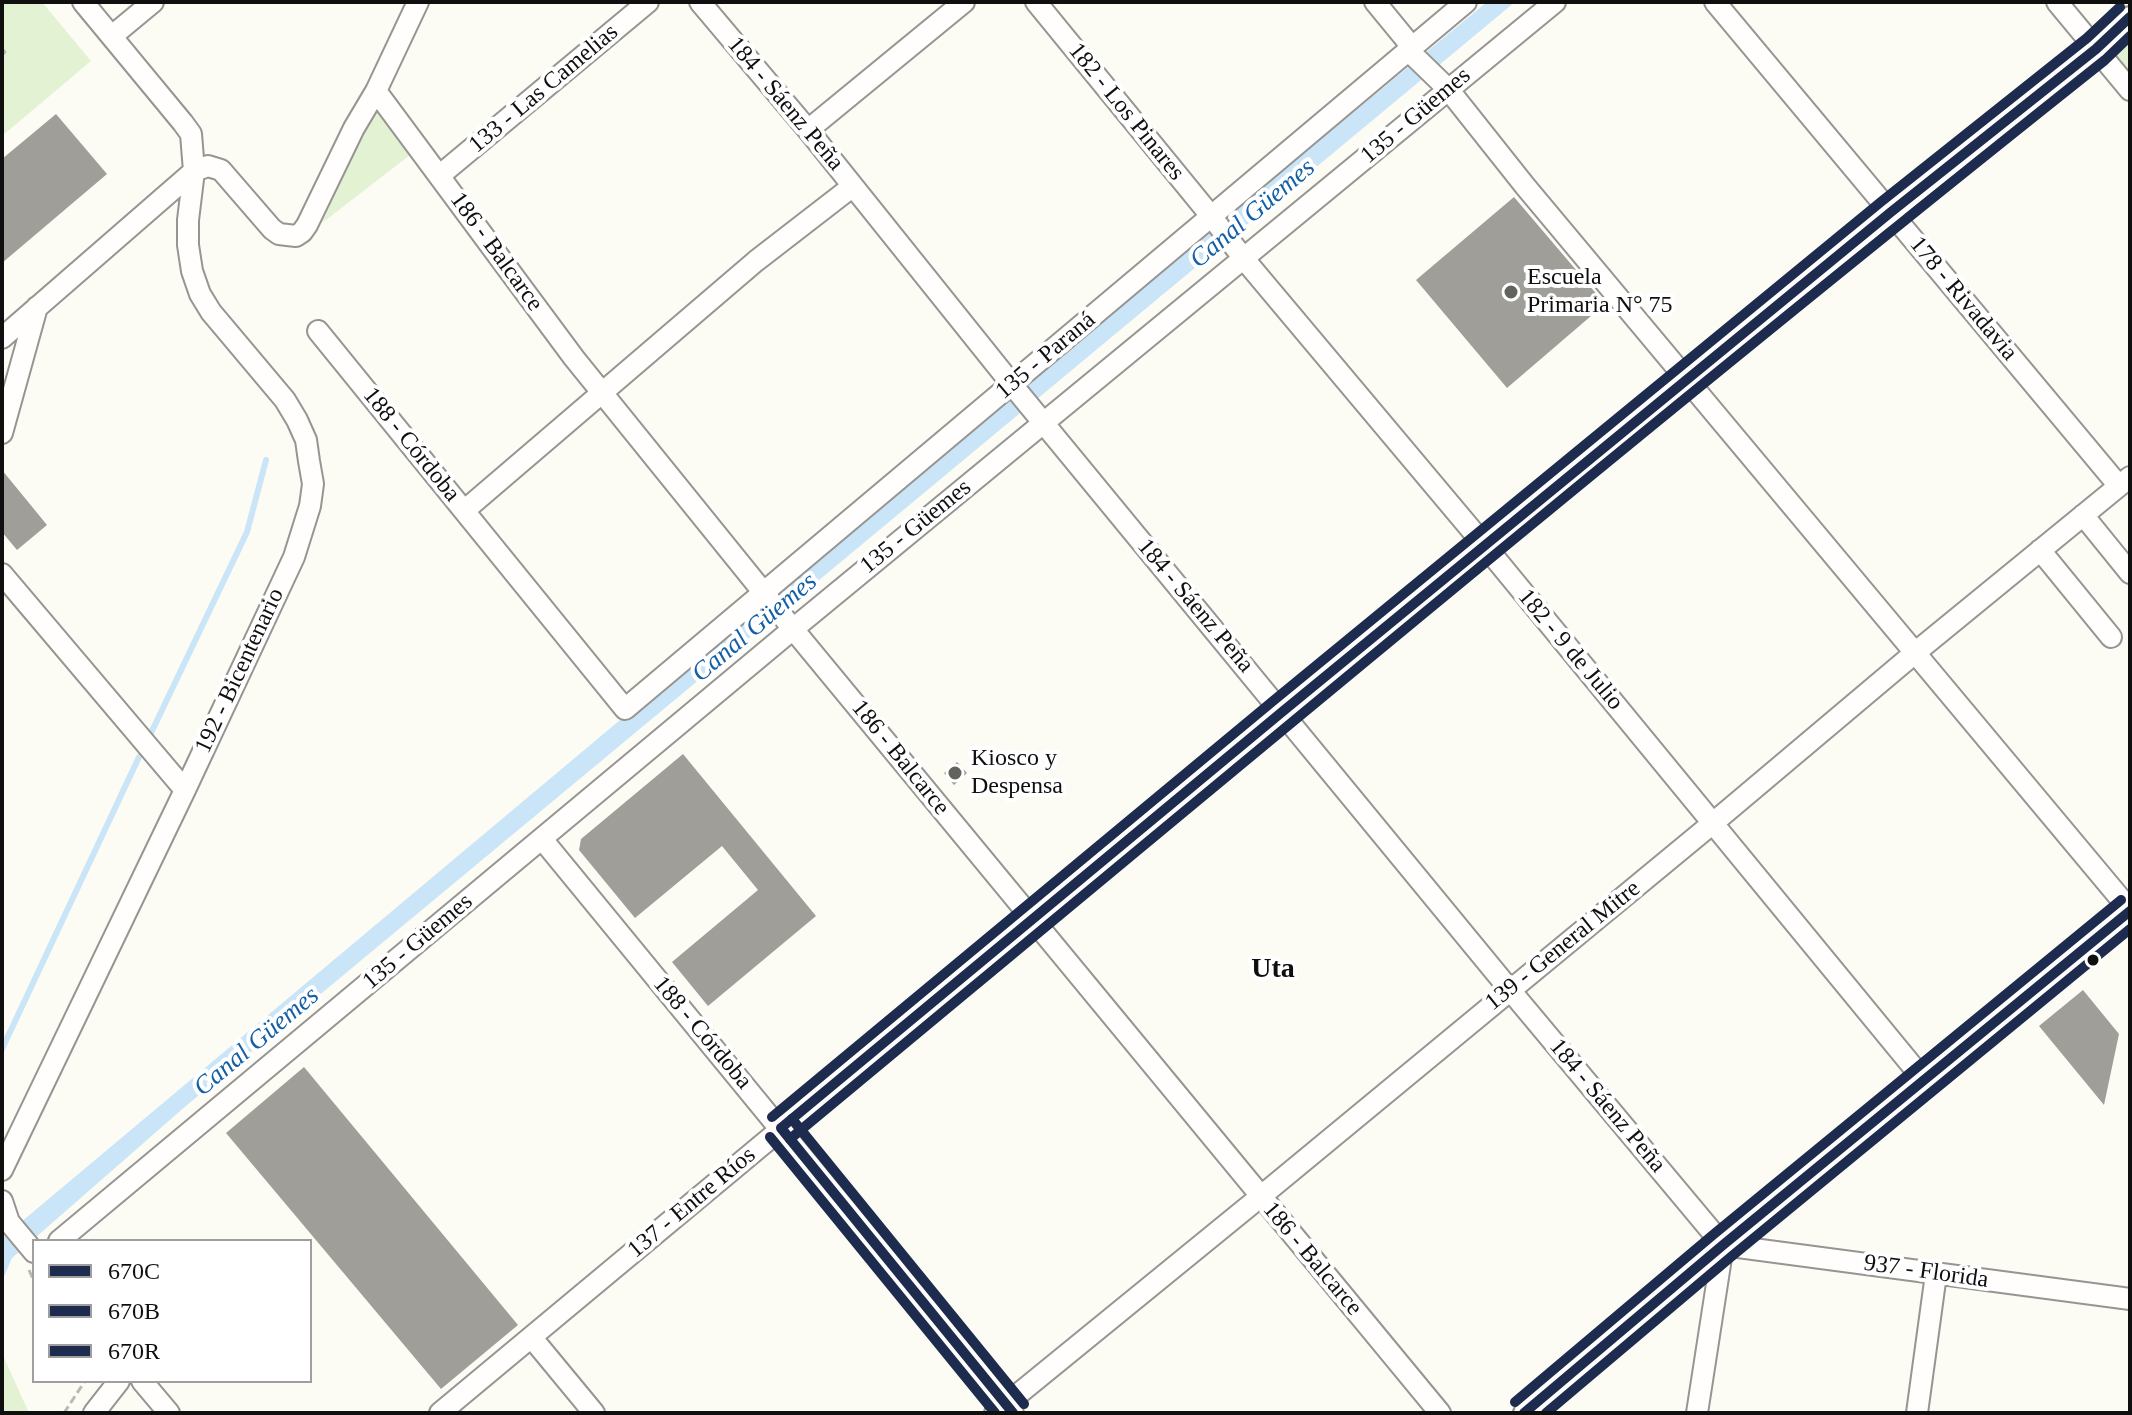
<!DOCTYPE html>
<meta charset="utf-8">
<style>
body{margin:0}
#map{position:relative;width:2132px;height:1415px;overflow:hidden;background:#fcfbf4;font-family:"Times New Roman",serif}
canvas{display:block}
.frame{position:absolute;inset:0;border:4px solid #0f0f0f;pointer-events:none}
.legend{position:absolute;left:32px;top:1239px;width:280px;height:144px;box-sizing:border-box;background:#fff;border:2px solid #9f9f9f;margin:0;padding:10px 14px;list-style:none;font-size:24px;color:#0f0f0f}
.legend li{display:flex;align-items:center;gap:16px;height:40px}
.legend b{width:40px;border:2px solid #9f9f9f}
</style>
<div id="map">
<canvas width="2132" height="1415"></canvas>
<div class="frame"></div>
<ul class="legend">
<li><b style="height:10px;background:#1d2b4f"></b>670C</li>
<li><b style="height:10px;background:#1d2b4f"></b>670B</li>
<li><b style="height:10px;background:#1d2b4f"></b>670R</li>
</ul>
</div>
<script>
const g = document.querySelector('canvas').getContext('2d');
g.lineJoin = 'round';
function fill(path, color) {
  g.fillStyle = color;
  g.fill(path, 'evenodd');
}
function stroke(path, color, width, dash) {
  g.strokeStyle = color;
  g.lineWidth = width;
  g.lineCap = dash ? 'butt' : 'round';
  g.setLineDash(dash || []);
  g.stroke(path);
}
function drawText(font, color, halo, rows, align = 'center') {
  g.font = font + ' "Times New Roman",serif';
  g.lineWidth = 8;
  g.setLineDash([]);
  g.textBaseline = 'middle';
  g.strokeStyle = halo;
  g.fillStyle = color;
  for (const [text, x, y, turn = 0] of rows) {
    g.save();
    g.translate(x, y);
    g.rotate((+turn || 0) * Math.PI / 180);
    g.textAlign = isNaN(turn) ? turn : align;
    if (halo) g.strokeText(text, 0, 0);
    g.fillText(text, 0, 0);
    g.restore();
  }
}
const green = new Path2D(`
 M2 2H42L91 61 2 136Z
 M2130 30V73L2108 50Z
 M375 105 410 155 322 223Z
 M2 1353 29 1413H2Z`);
const water = new Path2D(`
 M1487 2H1515L187 1105 12 1258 2 1281V1238L805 565Z`);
const stream = new Path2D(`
 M151 733 247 532 266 460
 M2 1049 139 757`);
const building = new Path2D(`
 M56 114 107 174 2 263V159Z
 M1514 197 1605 304 1507 388 1416 280Z
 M2 470 47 525 17 550 2 532Z
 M683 754 816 916 708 1006 672 962 758 890 722 846 635 918 579 850 581 839Z
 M957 762 967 773 954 785 944 773Z
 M2083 990 2119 1034 2104 1105 2039 1026Z
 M304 1067 518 1325 441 1389 226 1133Z`);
const path = new Path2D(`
 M2 49 5 52 2 55
 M29 1270 34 1281
 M64 1413 85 1381`);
const minor = new Path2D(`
 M700 2 808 130 1018 392 1510 990 1723 1245
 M1036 2 1211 216 1244 259 1485 546 1923 1079
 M1375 2 1412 47 1414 56 1448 89 1525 186 2130 910
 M1715 2 2119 486
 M2057 2 2130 90
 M112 36 153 2
 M376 91 574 358 793 629 1440 1413
 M808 130 964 2
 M439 176 648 2
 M318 331 625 709 1466 2
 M2 338 194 171 208 166 221 170 272 229 279 234 296 236 302 232 307 225 354 128 376 91 418 2
 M2 433 37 307
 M465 510 756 261 853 186
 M2083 515 2130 573
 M2040 550 2111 637
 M2 574 185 790
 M542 839 1013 1413
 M2 1170 185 790 294 557 310 506 313 484 309 461 306 440 297 420 285 400 211 312 200 294 192 271 188 245V220L194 171 191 134 183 123 83 2
 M2 1201 9 1222 34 1252
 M59 1241 793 629 1555 2
 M1723 1245 2130 1299
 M532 1338 594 1413
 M142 1381 169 1413
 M94 1413 119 1381
 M440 1413 1282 712 1891 212 2096 49 2130 17
 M995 1413 1260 1197 1713 823 1916 652 2130 477
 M1524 1413 1723 1245 2130 911
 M1697 1413 1723 1245
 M1917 1413 1936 1274`);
const bus1 = new Path2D(`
 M781 1128 1282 712 1891 212 2096 49 2130 17
 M781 1128 1013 1413
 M1524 1413 1723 1245 2130 911`);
const bus2 = new Path2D(`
 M770 1137 995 1413
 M790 1139C1226 777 1661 413 2105 60L2130 36
 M1546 1413 1732 1256 2130 929`);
const bus3 = new Path2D(`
 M772 1117 1273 701 1882 201 2087 38 2120 7
 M792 1119 1024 1404
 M1515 1402 1714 1234 2121 900`);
const markers = [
 [1511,292,8,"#62625f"],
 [955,773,8,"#62625f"],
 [2093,960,7,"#0f0f0f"]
];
const streetNames = [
 ["133 - Las Camelias",544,89,-40],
 ["184 - Sáenz Peña",785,104,50],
 ["182 - Los Pinares",1126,112,51],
 ["135 - Güemes",1416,116,-40],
 ["186 - Balcarce",496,252,54],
 ["178 - Rivadavia",1963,299,50],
 ["135 - Paraná",1046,356,-40],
 ["188 - Córdoba",411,445,51],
 ["135 - Güemes",916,527,-39],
 ["184 - Sáenz Peña",1195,606,50],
 ["182 - 9 de Julio",1570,650,50],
 ["192 - Bicentenario",240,671,-65],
 ["186 - Balcarce",900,758,51],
 ["135 - Güemes",418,942,-40],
 ["139 - General Mitre",1563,946,-39],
 ["188 - Córdoba",702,1033,50],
 ["184 - Sáenz Peña",1607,1106,50],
 ["137 - Entre Ríos",692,1203,-40],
 ["186 - Balcarce",1312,1259,50],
 ["937 - Florida",1926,1272,8]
];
const poiNames = [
 ["Escuela",1527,278],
 ["Primaria N° 75",1527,306],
 ["Kiosco y",971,759],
 ["Despensa",971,787]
];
const waterNames = [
 ["Canal Güemes",1253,214,-40],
 ["Canal Güemes",755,628,-40],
 ["Canal Güemes",257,1042,-40]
];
const quarterNames = [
 ["Uta",1273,970]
];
fill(green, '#e4f2d4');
fill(water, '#cae5f7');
stroke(stream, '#cae5f7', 6);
fill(building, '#a09e99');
stroke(minor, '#969592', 24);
stroke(path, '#b9b9b8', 3, [8, 4]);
stroke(minor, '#fffefd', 20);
stroke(bus1, '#1d2b4f', 10);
stroke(bus2, '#1d2b4f', 10);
stroke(bus3, '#1d2b4f', 10);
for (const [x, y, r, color] of markers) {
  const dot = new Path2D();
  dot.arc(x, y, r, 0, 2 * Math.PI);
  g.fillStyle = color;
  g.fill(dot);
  stroke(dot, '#fff', 3);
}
drawText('24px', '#0f0f0f', '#fff', streetNames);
drawText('24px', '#0f0f0f', '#fff', poiNames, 'left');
drawText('italic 26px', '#145fa5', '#fff', waterNames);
drawText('bold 28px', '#0f0f0f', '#fff', quarterNames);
</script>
